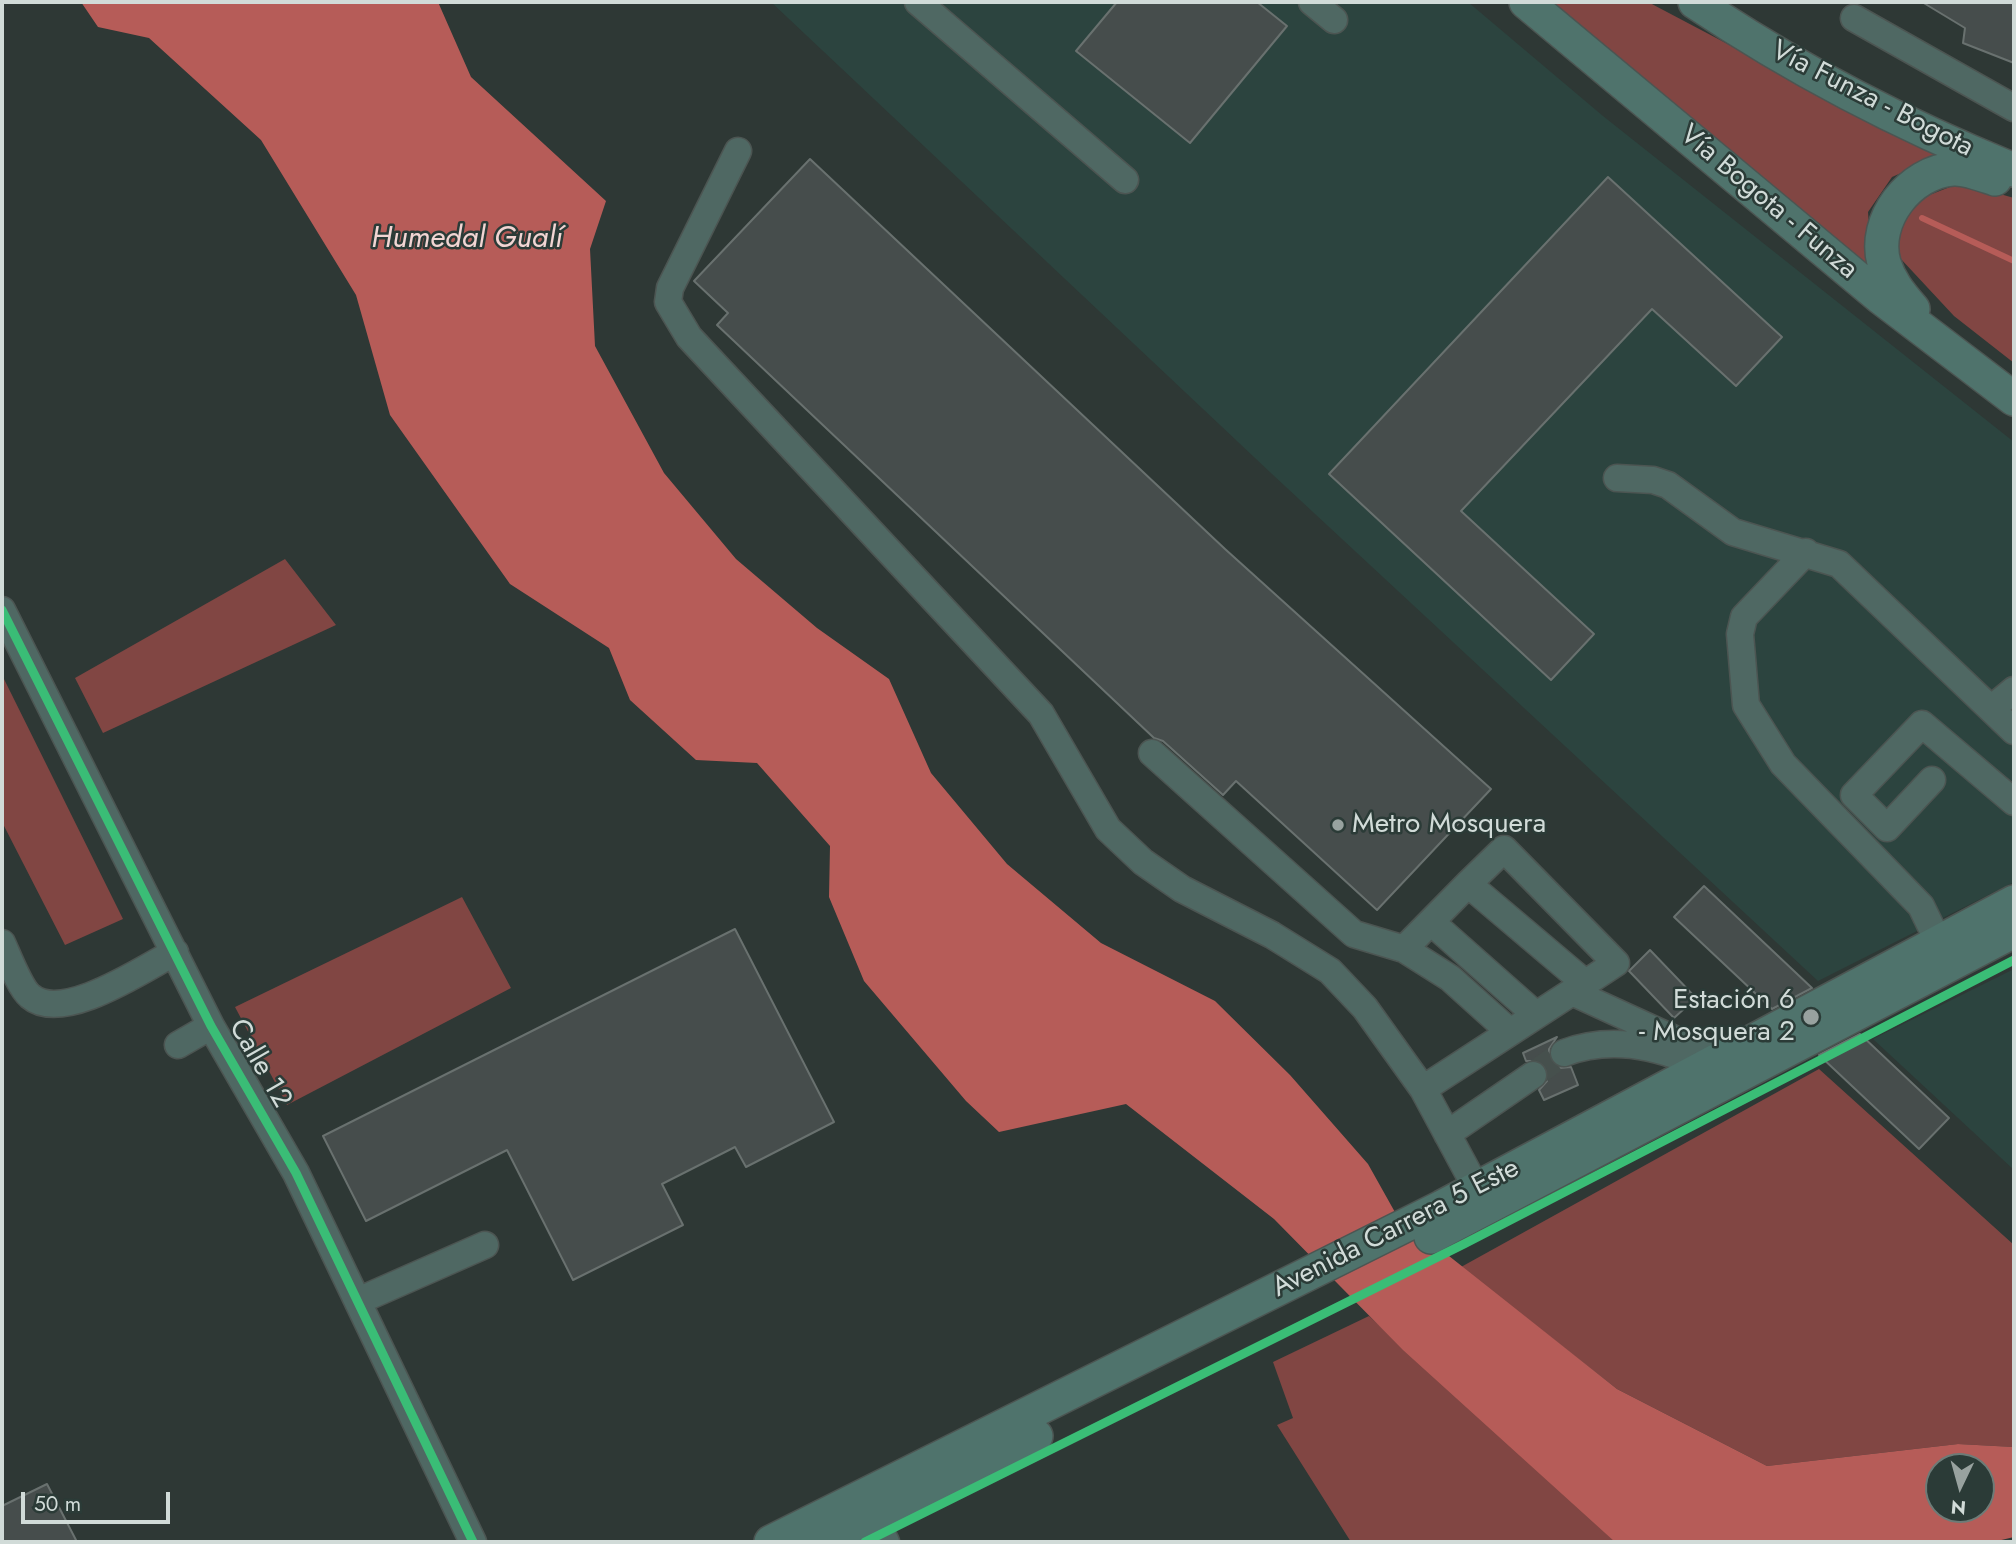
<!DOCTYPE html>
<meta charset="utf-8">
<style>
body{margin:0}
#map{position:relative;width:2016px;height:1544px;overflow:hidden;background:#2e3835;font-family:Jost,sans-serif}
canvas{display:block}
.frame{position:absolute;inset:0;border:4px solid #d1dbd8;pointer-events:none}
.north{position:absolute;left:1925px;top:1453px;width:70px;height:70px;box-sizing:border-box;background:#2b3b37;border:2px solid #6d7b77;border-radius:50%;rotate:185deg;font-size:19px;font-weight:700;line-height:28px;text-align:center;color:#d1dbd8}
.north::after{content:'';display:block;margin:auto;width:24px;height:32px;background:#98a29f;clip-path:polygon(50% 0,100% 100%,50% 72%,0 100%)}
.scale{position:absolute;left:21px;top:1492px;width:149px;height:32px;box-sizing:border-box;border:4px solid #d1dbd8;border-top:0;padding-left:9px;font-size:21px;line-height:24px;white-space:nowrap;color:#d1dbd8;-webkit-text-stroke:5px #2b3b37;paint-order:stroke}
</style>
<div id="map">
<canvas width="2016" height="1544"></canvas>
<div class="frame"></div>
<div class="north">N</div>
<div class="scale">50 m</div>
</div>
<script>
const g = document.querySelector('canvas').getContext('2d');
g.lineJoin = 'round';
function fill(path, color) {
  g.fillStyle = color;
  g.fill(path, 'evenodd');
}
function stroke(path, color, width, dash) {
  g.strokeStyle = color;
  g.lineWidth = width;
  g.lineCap = dash ? 'butt' : 'round';
  g.setLineDash(dash || []);
  g.stroke(path);
}
function drawText(font, color, halo, rows, align = 'center') {
  g.font = font + ' Jost,sans-serif';
  g.lineWidth = 5;
  g.setLineDash([]);
  g.textBaseline = 'middle';
  g.strokeStyle = halo;
  g.fillStyle = color;
  for (const [text, x, y, turn = 0] of rows) {
    g.save();
    g.translate(x, y);
    g.rotate((+turn || 0) * Math.PI / 180);
    g.textAlign = isNaN(turn) ? turn : align;
    if (halo) g.strokeText(text, 0, 0);
    g.fillText(text, 0, 0);
    g.restore();
  }
}
const built = new Path2D(`
 M771 2H1468L1603 116 2014 442V882L1818 981 1272 474Z
 M2014 969V1170L1873 1039Z`);
const green = new Path2D(`
 M1546 2H1648L1940 156 1892 177 1868 212 1872 269Z
 M1955 185 1986 190 2014 198V363L1954 316 1900 258 1897 232 1914 201Z
 M285 559 336 625 103 733 75 678Z
 M2 675 123 919 65 945 2 822Z
 M462 897 511 988 287 1105 235 1007Z
 M1819 1069 2014 1245V1447L1958 1444 1767 1466 1617 1389 1461 1267Z
 M1369 1316 1616 1542H1351L1277 1425 1293 1418 1273 1362Z`);
const water = new Path2D(`
 M81 2H438L471 77 606 201 590 249 595 346 664 473 736 559 817 628 889 679 931 773 1007 864 1101 943 1215 1001 1290 1075 1368 1164 1396 1214 1617 1389 1767 1466 1958 1444 2014 1447V1537L1993 1542H1615L1403 1350 1274 1219 1126 1104 999 1132 966 1101 864 981 829 897 830 846 757 763 696 760 630 700 609 648 510 584 390 415 356 295 261 140 149 38 98 27ZM1939 1467H1981V1509H1939Z`);
const stream = new Path2D(`
 M1922 218 2014 261`);
const building = new Path2D(`
 M1117 2H1257L1287 26 1190 143 1076 51Z
 M1922 2H2014V63L1963 43 1965 28Z
 M810 159 1225 549 1491 789 1377 910 1236 781 1223 795 1163 741 1154 738 717 325 728 313 694 281Z
 M1608 177 1782 337 1736 386 1652 309 1461 511 1594 634 1551 680 1329 474Z
 M1704 886 1812 988 1772 1009 1674 917Z
 M735 929 834 1122 746 1167 735 1147 662 1184 683 1225 573 1280 507 1150 366 1221 323 1136Z
 M1650 950 1696 998 1674 1018 1629 971Z
 M1860 1034 1949 1118 1919 1149 1819 1055Z
 M1557 1037 1549 1049V1058L1560 1068 1571 1067 1578 1085 1544 1100 1539 1090 1547 1081 1546 1067 1539 1061H1526L1523 1053Z
 M47 1484 77 1542H2V1506Z`);
const minorTunnel = new Path2D(`
 M1533 1075 1564 1053`);
const minor = new Path2D(`
 M918 2 1125 180
 M1312 2 1334 20
 M1854 18 2014 108
 M738 151 670 288 668 302 689 337 1041 714 1108 829 1143 862 1182 889 1272 935 1330 971 1365 1008 1423 1089 1486 1206
 M1617 478 1653 480 1668 485 1733 532 1839 564 2014 731
 M1806 552 1744 617 1740 634 1746 705 1783 764 1921 906 1938 941
 M2 610 211 1026 296 1173 473 1542
 M1991 709 2014 690
 M1152 753 1354 934 1404 949
 M1932 780 1887 828 1854 795 1922 724 2014 802
 M1468 884 1504 849 1616 963 1572 992
 M1431 922 1536 1015
 M2 943C8 956 20 988 30 996 62 1024 143 969 175 952
 M1510 1032 1450 978 1404 949 1468 884 1585 983
 M178 1045 211 1026
 M1564 1053C1604 1038 1645 1043 1685 1059
 M1423 1089 1572 992 1718 1059
 M1447 1134 1533 1075
 M358 1301 485 1245
 M874 1518 886 1542`);
const major = new Path2D(`
 M1526 2 1880 297 2014 399
 M1695 2C1795 69 1903 125 2014 170
 M1913 309C1900 294 1890 282 1884 263 1872 220 1910 172 1953 169 1965 168 1983 175 1995 179
 M1431 1237 2014 931
 M771 1542 1442 1207 2014 902
 M828 1542 1036 1436`);
const cycleway = new Path2D(`
 M2 610 211 1026 296 1173 473 1542
 M865 1542 1464 1244 2014 960`);
const markers = [
 [1338,825,7,"#98a29f"],
 [1811,1017,9,"#98a29f"]
];
const streetNames = [
 ["Vía Funza - Bogota",1872,100,27],
 ["Vía Bogota - Funza",1768,203,40],
 ["Calle 12",259,1064,60],
 ["Avenida Carrera 5 Este",1396,1229,-27]
];
const poiNames = [
 ["Metro Mosquera",1352,825],
 ["Estación 6",1795,1001,"right"],
 ["- Mosquera 2",1795,1033,"right"]
];
const waterNames = [
 ["Humedal Gualí",467,240]
];
fill(built, '#2c443f');
fill(green, '#814643');
fill(water, '#b65c58');
stroke(stream, '#b65c58', 6);
fill(building, '#464d4c');
stroke(building, '#69716f', 2);
stroke(minorTunnel, '#46504d', 26, [26, 13]);
stroke(minor, '#4c5552', 29);
stroke(major, '#4c5552', 36);
stroke(minor, '#4f6863', 26);
stroke(major, '#4f736c', 33);
stroke(cycleway, '#3abd76', 9);
for (const [x, y, r, color] of markers) {
  const dot = new Path2D();
  dot.arc(x, y, r, 0, 2 * Math.PI);
  g.fillStyle = color;
  g.fill(dot);
  stroke(dot, '#2b3b37', 2.5);
}
drawText('28px', '#d1dbd8', '#2b3b37', streetNames);
drawText('28px', '#d1dbd8', '#2b3b37', poiNames, 'left');
drawText('italic 30px', '#f2d5d3', '#2b3b37', waterNames);
</script>
